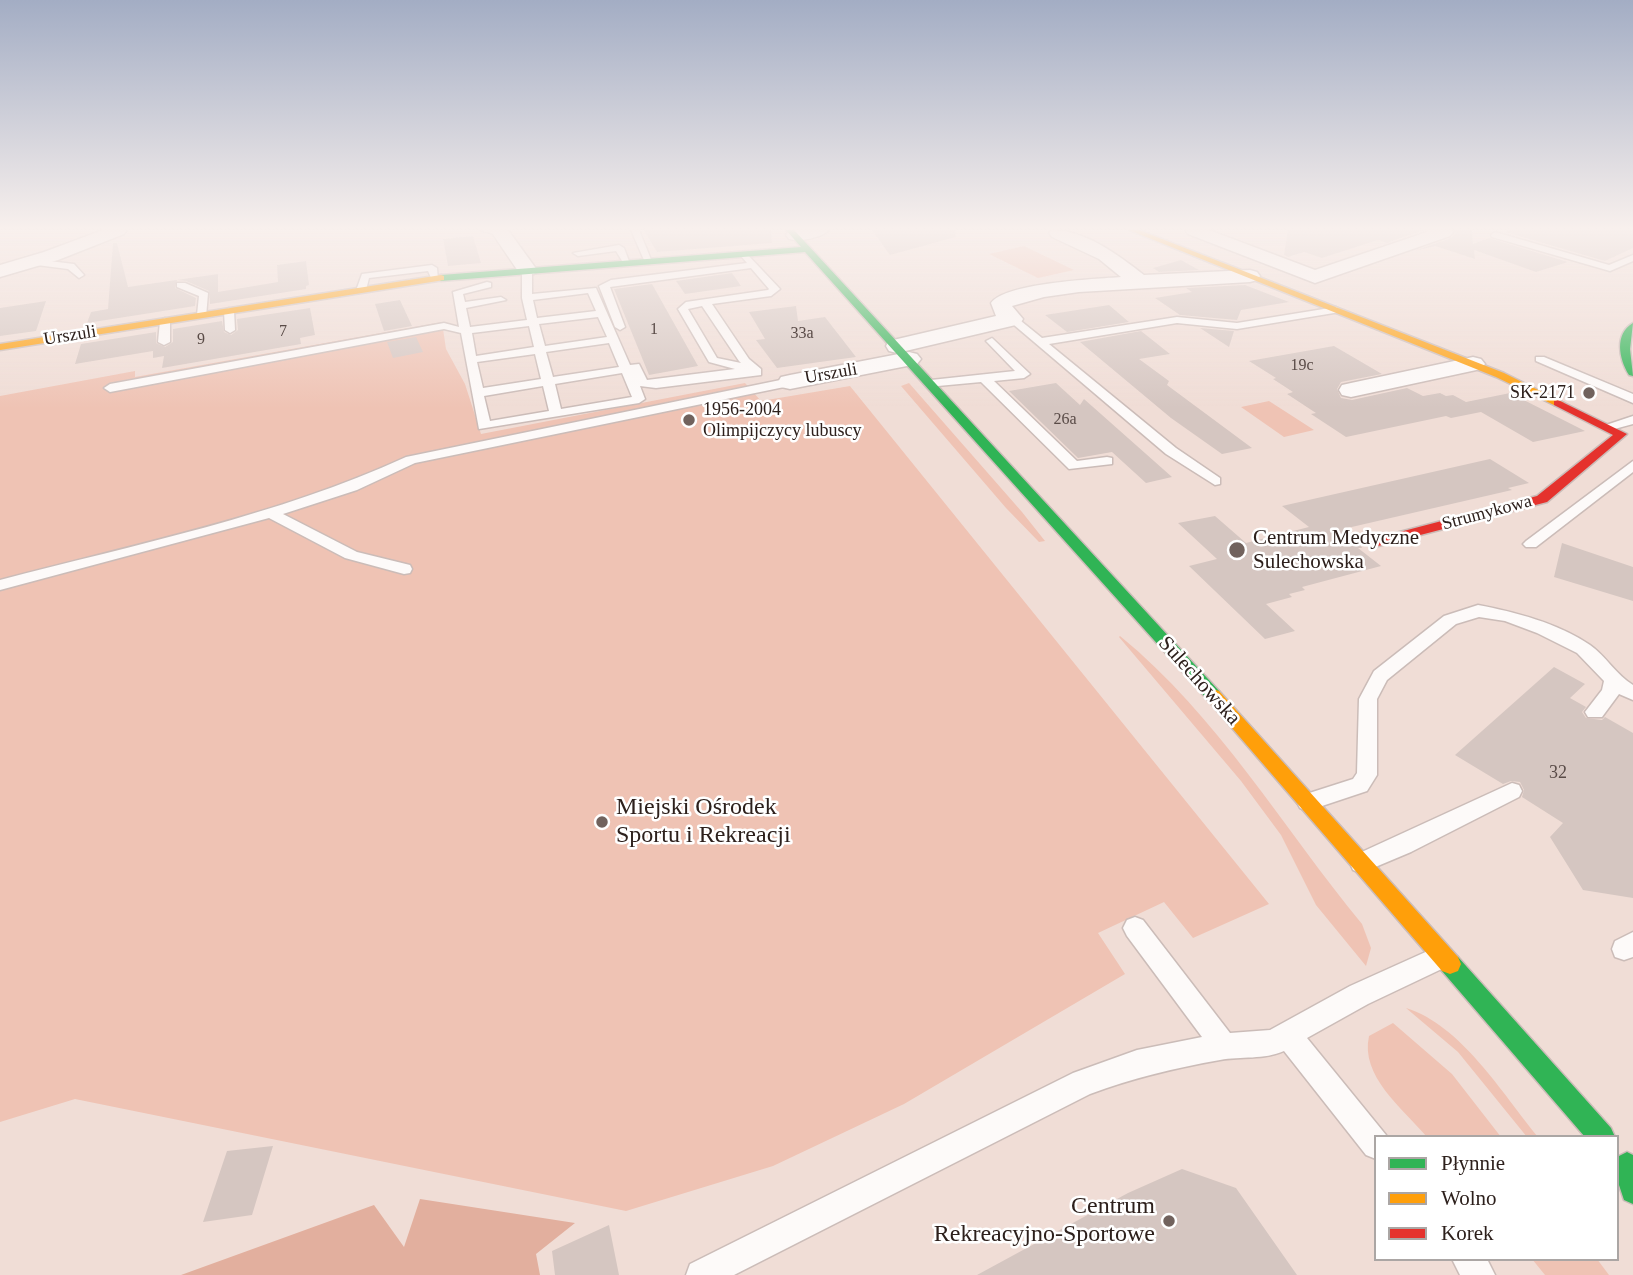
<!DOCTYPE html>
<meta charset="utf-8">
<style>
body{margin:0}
#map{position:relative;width:1633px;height:1275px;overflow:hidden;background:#f0ddd6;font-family:Georgia,serif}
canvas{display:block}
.legend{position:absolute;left:1374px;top:1135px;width:245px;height:126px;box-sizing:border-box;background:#fff;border:2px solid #aba6a4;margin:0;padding:9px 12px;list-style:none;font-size:21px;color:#2d201c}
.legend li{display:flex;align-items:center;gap:14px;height:35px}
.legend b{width:35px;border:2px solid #aba6a4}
</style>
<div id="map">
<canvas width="1633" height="1275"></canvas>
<ul class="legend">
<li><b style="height:9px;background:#30b455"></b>Płynnie</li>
<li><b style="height:9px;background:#ff9f0a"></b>Wolno</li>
<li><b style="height:9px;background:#e5322d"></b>Korek</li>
</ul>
</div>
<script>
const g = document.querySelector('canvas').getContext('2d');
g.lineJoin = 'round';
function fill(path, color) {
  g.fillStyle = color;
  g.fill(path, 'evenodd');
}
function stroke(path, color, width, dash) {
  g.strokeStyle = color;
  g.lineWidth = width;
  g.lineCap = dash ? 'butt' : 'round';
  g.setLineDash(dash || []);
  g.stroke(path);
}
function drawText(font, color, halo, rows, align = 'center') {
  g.font = font + ' Georgia,serif';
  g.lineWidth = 5;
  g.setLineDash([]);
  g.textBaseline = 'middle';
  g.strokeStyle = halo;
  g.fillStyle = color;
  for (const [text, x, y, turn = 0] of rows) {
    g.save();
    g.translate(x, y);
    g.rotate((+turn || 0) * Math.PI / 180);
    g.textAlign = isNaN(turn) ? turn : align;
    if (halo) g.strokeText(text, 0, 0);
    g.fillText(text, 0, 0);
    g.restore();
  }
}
const green = new Path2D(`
 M1024 246 1074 270 1038 278 989 254Z
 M442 322 446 349 465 384 481 434 745 383 761 401 850 386 1269 904 1193 938 1164 902 1098 933 1125 974 904 1104 773 1166 626 1211 75 1099 0 1122V396L135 371V377Z
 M909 383 1022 512 1045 541 1039 542 1006 508 901 386Z
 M1269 401 1314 430 1284 437 1241 407Z
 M1120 636C1218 716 1283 828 1362 924L1371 948 1366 966 1316 905 1281 835 1241 781 1119 637Z
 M1406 1008C1461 1025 1502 1093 1538 1137H1527L1458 1052Z
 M1393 1023 1452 1074 1501 1137H1427C1402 1108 1360 1076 1369 1036Z
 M1532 1259H1597L1609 1275H1545Z`);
const forest = new Path2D(`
 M420 1199 575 1223 536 1254 540 1275H181L374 1205 404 1247Z`);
const building = new Path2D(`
 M643 229H771L772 243 657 252Z
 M871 229H955L956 237 890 255Z
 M1288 229H1423L1424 230 1387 243 1378 240 1322 258 1304 252 1288 257 1284 255Z
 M1454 229H1472L1473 244 1489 238 1568 262 1536 272 1474 250 1475 259 1435 246 1414 251 1451 238 1455 234Z
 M1511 229H1633V248L1605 261 1505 232Z
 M473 236 481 263 448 266 443 239Z
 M113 243H117L128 287 218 274V292L278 282 277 265 306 261 309 285 306 286V289L210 304 209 291 186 281 177 280 175 288 196 298 195 306 87 323 91 312 108 309Z
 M1181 260 1199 270 1159 272 1153 268Z
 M732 273 741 286 685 294 676 281Z
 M652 284 698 366 649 375 614 289Z
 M1245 285 1289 302 1241 310 1237 320 1180 315 1155 298 1192 292 1186 288Z
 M400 300 412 326 384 331 375 304Z
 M46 301 36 331 0 336V308Z
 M1109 305 1129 322 1067 332 1045 315Z
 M796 306 798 321 825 317 856 357 777 368 756 340 765 339 749 312Z
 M310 308 315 335 300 338 301 344 162 368 164 356 153 358V351L75 364 81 344 156 332V343L165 347 173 342V329L222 321 224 332 231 335 238 330 237 319Z
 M1200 328 1234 331 1229 347Z
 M1141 331 1170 354 1139 359 1169 381 1167 385 1252 448 1222 454 1171 418 1080 342Z
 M416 337 423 352 393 358 387 342Z
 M1334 346 1382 374 1341 382 1337 389 1341 398 1352 400 1407 388 1423 396 1440 393 1446 396 1453 395 1466 402 1510 393 1585 431 1533 442 1481 412 1451 418 1446 416 1346 437 1311 414 1316 413 1287 394 1293 392 1273 379 1276 378 1249 361Z
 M1056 383 1080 405 1084 399 1172 477 1146 483 1112 452 1078 458 1009 391Z
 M1490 459 1529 483 1508 488 1512 490 1343 529 1359 542 1362 548H1358L1381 566 1302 587 1305 590 1289 594 1292 597 1266 604 1295 631 1265 639 1189 566 1217 559 1178 523 1215 516 1246 543 1309 527 1282 506Z
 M1562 543 1633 567V601L1554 577Z
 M1554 667 1585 684 1570 698 1586 707 1582 712 1586 718 1602 720 1605 717 1633 733V898L1583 890 1550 837 1563 823 1522 797 1524 790 1520 782 1511 781 1503 784 1455 755Z
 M273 1146 252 1215 203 1222 227 1151Z
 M1182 1169 1236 1188 1297 1275H977L1128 1193Z
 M609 1225 619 1275H555L552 1251Z`);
const lane = new Path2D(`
 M480 230H497L506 233 502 236Z
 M631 230H639L652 262 644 260Z
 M1495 232 1609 265 1633 255V261L1610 271 1492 237 1491 235Z
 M619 245 624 248 630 264H624L616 251 578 256 573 253Z
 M746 253 780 289 771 296 712 304 749 359 761 369V375L656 388 640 386 645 399 639 403 479 429 461 333 444 329 110 392 104 388 110 384 444 323 459 327 453 292 487 282 491 283V287L463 294 465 302 501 297 506 300 466 308 470 327 527 320 522 298V270L527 267 532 270V294L596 288 630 365 639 364 647 380 735 369 709 362 678 309 686 302 768 290 769 289 751 268 610 287 625 327 620 330 615 327 599 286 611 280 747 263 741 256ZM588 293 596 311 537 318 533 300ZM702 306 739 361 741 363 717 358 688 309ZM598 317 607 337 545 346 539 324ZM529 326 534 347 476 356 472 333ZM609 343 619 367 553 377 546 352ZM535 354 541 379 483 388 477 362ZM622 373 632 397 561 409 555 384ZM543 386 549 411 490 421 484 396Z
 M32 259 74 264 84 275 79 278 68 269 29 264 27 262Z
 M432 265 437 268 438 280H432L428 271 369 278 366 290 357 288 362 274Z
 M177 283H185L208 293 206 317 197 315 199 296 177 287Z
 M1336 307 1341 310 1340 312 1237 329 1177 323 1049 344 1176 448 1220 478V484L1215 485 1166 454 1007 319 1016 317 1042 338 1177 317 1237 323Z
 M229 308 234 311 235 330 230 333 225 330 224 311Z
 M165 318 170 321V342L164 345 158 342 160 321Z
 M992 338 1030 374 1024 378 994 381 1077 461 1107 457 1112 458V464L1069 469 981 382 927 387V381L931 380 1015 371 986 341Z
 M1536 357H1544L1633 394V403L1536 361Z
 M790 378 796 382 794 385 415 463 357 490 283 514 357 552 410 565 412 569 410 573 404 574 345 558 269 518 0 590V580C137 544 277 516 406 457Z
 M1633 416V424L1607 431 1600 427Z
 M1633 461V472L1536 547H1526L1523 544 1526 541Z
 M1478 605C1515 612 1558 623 1590 645 1606 656 1616 675 1633 685V700L1619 694 1602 717H1588L1585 712 1602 690 1604 681 1577 653 1537 633 1505 621 1479 617 1456 624 1387 680 1377 699V775L1367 791 1307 811 1300 808 1297 802 1300 796 1353 779 1357 773 1359 699 1374 671 1444 616Z
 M1512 783 1519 785 1522 791 1519 797 1411 852 1361 873 1353 870 1350 863 1353 856Z
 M1135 917 1143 920 1230 1033 1270 1030 1350 986 1430 950 1439 947 1448 950 1451 958 1448 966 1368 1004 1307 1038 1386 1135 1376 1137V1159L1366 1155 1284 1051C1264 1060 1241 1056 1220 1060 1175 1068 1133 1078 1090 1094L734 1275H686L690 1264 1073 1073 1137 1050 1202 1037 1127 936 1123 928 1127 920Z
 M1633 932V957L1624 960 1615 957 1612 949 1615 941Z
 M1452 1259H1487L1495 1275H1460Z`);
const street = new Path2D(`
 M103 230H127L124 234 58 260 0 277V265L44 252Z
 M490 230H508L537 270 534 274H520Z
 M795 230H829C821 238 800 242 789 239L786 235 789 231Z
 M1051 230C1086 230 1118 255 1144 275L1250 270 1257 272 1260 276 1257 280 1250 282 1079 292 1044 297 1012 306 1023 319 1020 324 897 353 889 351 886 346 889 341 996 316 991 303C1005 283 1095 279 1121 277L1099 259 1052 237 1049 233Z
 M1185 230H1209L1315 270 1427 232 1426 230H1451L1453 232 1450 236 1315 283 1188 234Z
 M909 352 917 354 921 359 917 364 790 389 781 387 778 382 781 377 790 375Z
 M1473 357 1481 359 1485 364 1481 369 1351 397 1342 395 1339 390 1342 385 1351 383Z`);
const fast = new Path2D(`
 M786 230H794L1219 691 1221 695 1219 699H1207L805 252 441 281 437 278 441 275 801 247Z
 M1633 323 1630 349 1633 376 1629 375C1619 359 1614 334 1633 323Z
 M1450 954 1458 957 1611 1128 1615 1137H1585L1442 971 1439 964 1442 957Z
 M1627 1152 1633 1155V1204L1624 1200 1617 1179V1157Z`);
const slow = new Path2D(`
 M1129 230H1139L1504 373 1564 403 1554 405 1496 377Z
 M441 275 444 276V280L0 350V344Z
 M1213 689 1219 691 1458 957 1461 964 1458 971 1450 974 1442 971 1207 699 1205 695 1207 691Z`);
const jam = new Path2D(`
 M1558 400 1627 434 1547 502 1378 546 1373 545 1371 542 1373 539 1537 496 1613 435 1554 405V401Z`);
const markers = [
 [1589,393,7,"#71625d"],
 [689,420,7,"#71625d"],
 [1237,550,9,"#71625d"],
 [602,822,7,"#71625d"],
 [1169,1221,7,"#71625d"]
];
const farNumbernames = [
 ["1",654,330],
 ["7",283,332],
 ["33a",802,334],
 ["9",201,340],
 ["19c",1302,366],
 ["26a",1065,420]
];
const farStreetnames = [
 ["Urszuli",70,336,-9],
 ["Urszuli",831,374,-10],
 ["Strumykowa",1487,513,-15]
];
const farPoinames = [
 ["SK-2171",1575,393],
 ["1956-2004",703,410,"left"],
 ["Olimpijczycy lubuscy",703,431,"left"]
];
const numberNames = [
 ["32",1558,773]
];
const poiNames = [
 ["Centrum Medyczne",1253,538],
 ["Sulechowska",1253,562]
];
const streetNames = [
 ["Sulechowska",1199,681,48]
];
const nearPoinames = [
 ["Miejski Ośrodek",616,808],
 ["Sportu i Rekreacji",616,836],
 ["Centrum",1155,1207,"right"],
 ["Rekreacyjno-Sportowe",1155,1235,"right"]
];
fill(green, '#efc3b4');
fill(forest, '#e2af9e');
fill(building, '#d5c6c1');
stroke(lane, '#cbbcb8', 3);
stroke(street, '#cbbcb8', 3);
stroke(fast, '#cbbcb8', 3);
stroke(slow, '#cbbcb8', 3);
stroke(jam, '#cbbcb8', 3);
fill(lane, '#fdfaf9');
fill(street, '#fdfaf9');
fill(fast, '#30b455');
fill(slow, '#ff9f0a');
fill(jam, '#e5322d');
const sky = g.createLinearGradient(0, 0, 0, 408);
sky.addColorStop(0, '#a3adc4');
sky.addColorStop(0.56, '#f8f0ed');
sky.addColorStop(1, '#f8f0ed00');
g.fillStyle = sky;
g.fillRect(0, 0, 1633, 408);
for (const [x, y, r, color] of markers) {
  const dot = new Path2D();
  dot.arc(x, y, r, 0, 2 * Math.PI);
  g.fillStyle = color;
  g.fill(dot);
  stroke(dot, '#fff', 2.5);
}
drawText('16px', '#594b47', null, farNumbernames);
drawText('18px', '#2d201c', '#fff', farStreetnames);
drawText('18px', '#2d201c', '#fff', farPoinames, 'right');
drawText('18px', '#594b47', null, numberNames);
drawText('21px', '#2d201c', '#fff', poiNames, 'left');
drawText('21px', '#2d201c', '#fff', streetNames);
drawText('24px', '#2d201c', '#fff', nearPoinames, 'left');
</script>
